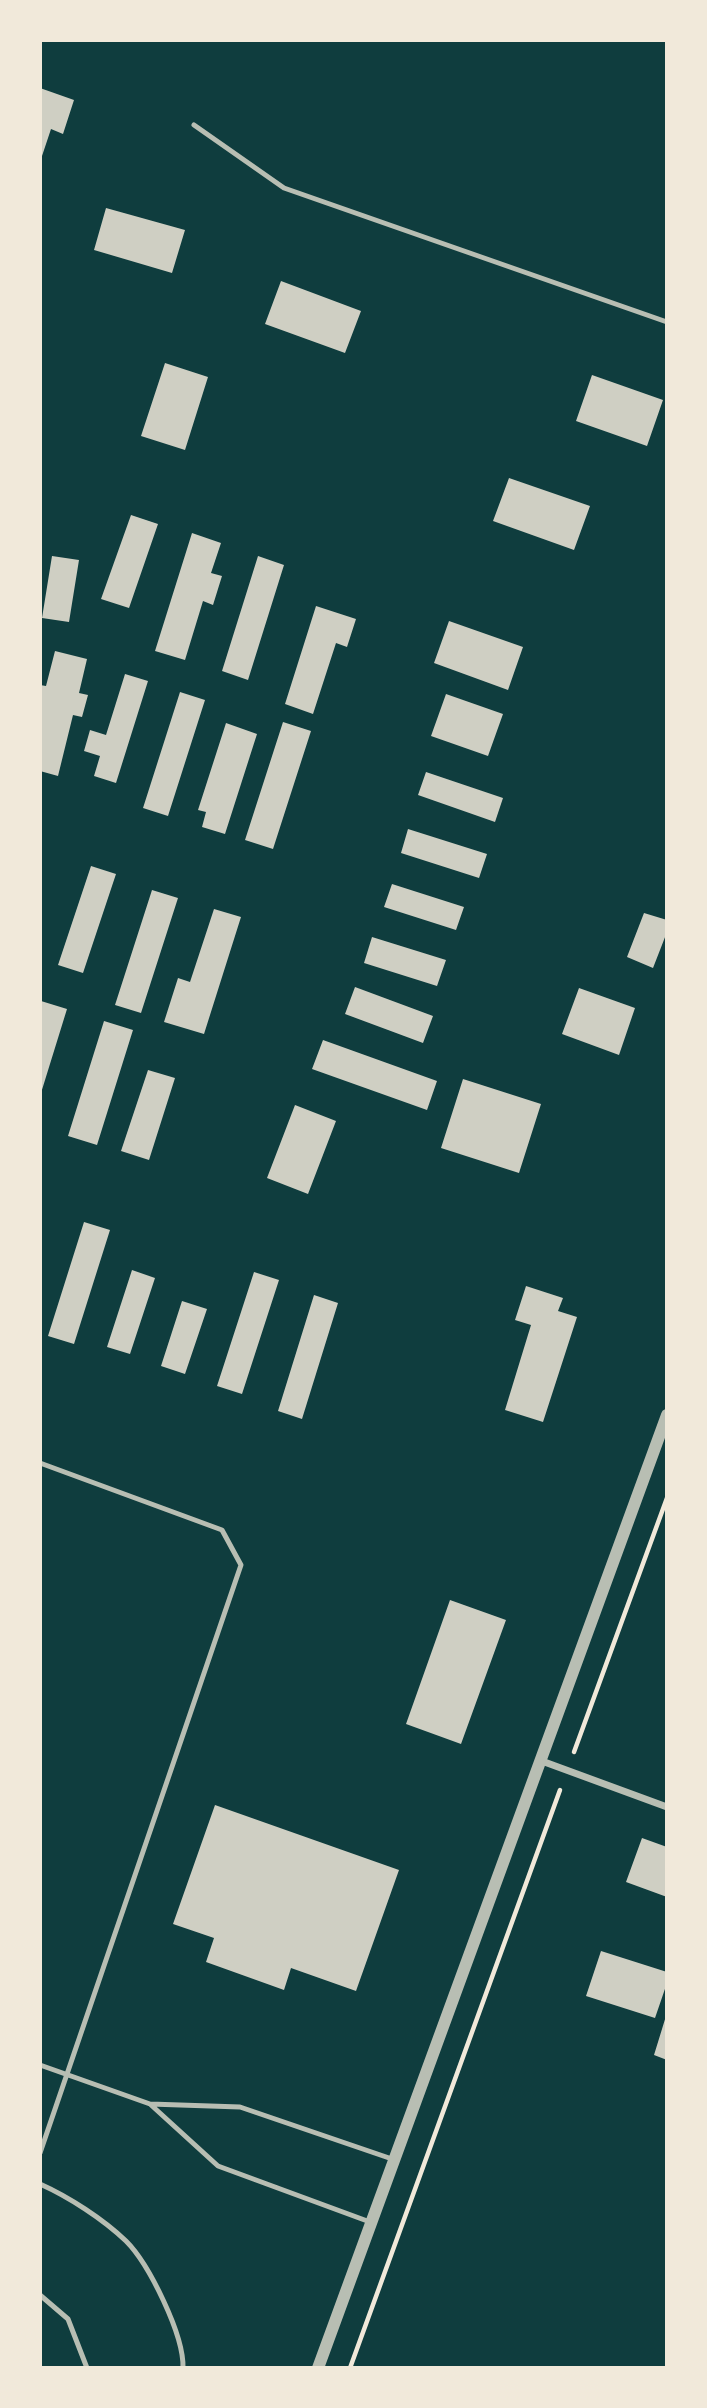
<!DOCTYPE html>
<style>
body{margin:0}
#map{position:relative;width:707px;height:2408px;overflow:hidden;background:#0f3d3e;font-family:Raleway,sans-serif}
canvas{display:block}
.frame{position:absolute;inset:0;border:42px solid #f1e9da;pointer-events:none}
</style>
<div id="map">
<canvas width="707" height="2408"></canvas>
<div class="frame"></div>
</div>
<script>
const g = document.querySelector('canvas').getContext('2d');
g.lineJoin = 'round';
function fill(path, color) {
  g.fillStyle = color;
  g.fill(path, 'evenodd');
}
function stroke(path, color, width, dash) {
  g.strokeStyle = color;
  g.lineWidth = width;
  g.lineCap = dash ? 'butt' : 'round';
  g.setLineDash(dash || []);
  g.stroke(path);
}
const building = new Path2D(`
 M40 88 74 100 63 134 51 129 41 159Z
 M106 208 185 230 172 273 94 250Z
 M281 281 361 311 345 353 265 324Z
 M165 363 208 377 185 450 141 436Z
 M592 375 663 400 647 446 576 421Z
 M509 478 590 506 574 550 493 521Z
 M131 515 158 524 129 608 101 599Z
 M192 533 221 543 211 573 222 576 213 605 203 601 185 660 155 651Z
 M52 556 79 560 69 622 42 618Z
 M258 556 284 565 248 680 222 671Z
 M316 606 356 619 347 647 336 643 313 714 285 704Z
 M449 621 523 647 508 690 434 663Z
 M55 651 87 659 79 693 88 695 82 717 73 715 58 776 40 771V685L46 686Z
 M125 674 148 681 116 783 94 776 100 756 84 751 90 730 106 735Z
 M180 692 205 700 168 816 143 808Z
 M446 694 503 714 488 756 431 736Z
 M283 722 311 731 273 849 245 840Z
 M226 723 257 734 225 834 202 827 206 812 198 810Z
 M426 772 503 798 495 822 418 795Z
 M408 829 487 854 479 878 401 853Z
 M91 866 116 874 83 973 58 965Z
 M392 884 464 907 456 930 384 907Z
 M152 890 178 898 141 1013 115 1005Z
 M214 909 241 917 204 1034 164 1022 178 978 190 982Z
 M644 913 667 920V932L653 968 627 957Z
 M372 937 446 960 437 986 364 963Z
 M355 987 433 1016 423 1043 345 1014Z
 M579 988 635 1008 619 1055 562 1034Z
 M41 1001 67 1009 41 1093 40 1004Z
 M104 1021 133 1030 97 1145 68 1136Z
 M323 1040 437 1081 427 1110 312 1069Z
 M148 1070 175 1078 149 1160 121 1151Z
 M463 1079 541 1104 519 1173 441 1148Z
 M295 1105 336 1121 308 1194 267 1178Z
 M84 1222 110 1230 74 1344 48 1336Z
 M132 1270 155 1278 130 1354 107 1347Z
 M254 1272 279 1280 242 1394 217 1386Z
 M526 1286 563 1298 558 1311 577 1317 543 1422 505 1410 531 1325 515 1320Z
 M314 1295 338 1303 302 1419 278 1411Z
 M182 1301 207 1309 185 1374 161 1366Z
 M450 1600 506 1620 461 1744 406 1724Z
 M215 1805 399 1870 356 1991 291 1968 284 1990 206 1962 214 1938 173 1924Z
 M642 1838 667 1847V1897L626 1882Z
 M601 1951 667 1972V1983L655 2018 586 1996Z
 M666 2016H667V2060L654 2055Z`);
const path = new Path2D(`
 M574 1752 667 1498
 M350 2368 560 1790`);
const service = new Path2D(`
 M194 125 284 188 667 322
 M40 1463 222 1530 241 1565 40 2153
 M40 2065 150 2104
 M40 2184C69 2197 103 2219 126 2241 149 2264 184 2335 183 2368
 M370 2222 218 2166 150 2104 240 2107 395 2160
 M40 2295 68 2319 87 2368`);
const minor = new Path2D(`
 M539 1760 667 1807`);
const tertiary = new Path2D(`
 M318 2368 667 1415`);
fill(building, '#cfcfc3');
stroke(path, '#f1e9da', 4.5);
stroke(service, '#b8beb3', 5);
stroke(minor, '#b8beb3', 7);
stroke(tertiary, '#b8beb3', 12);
</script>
